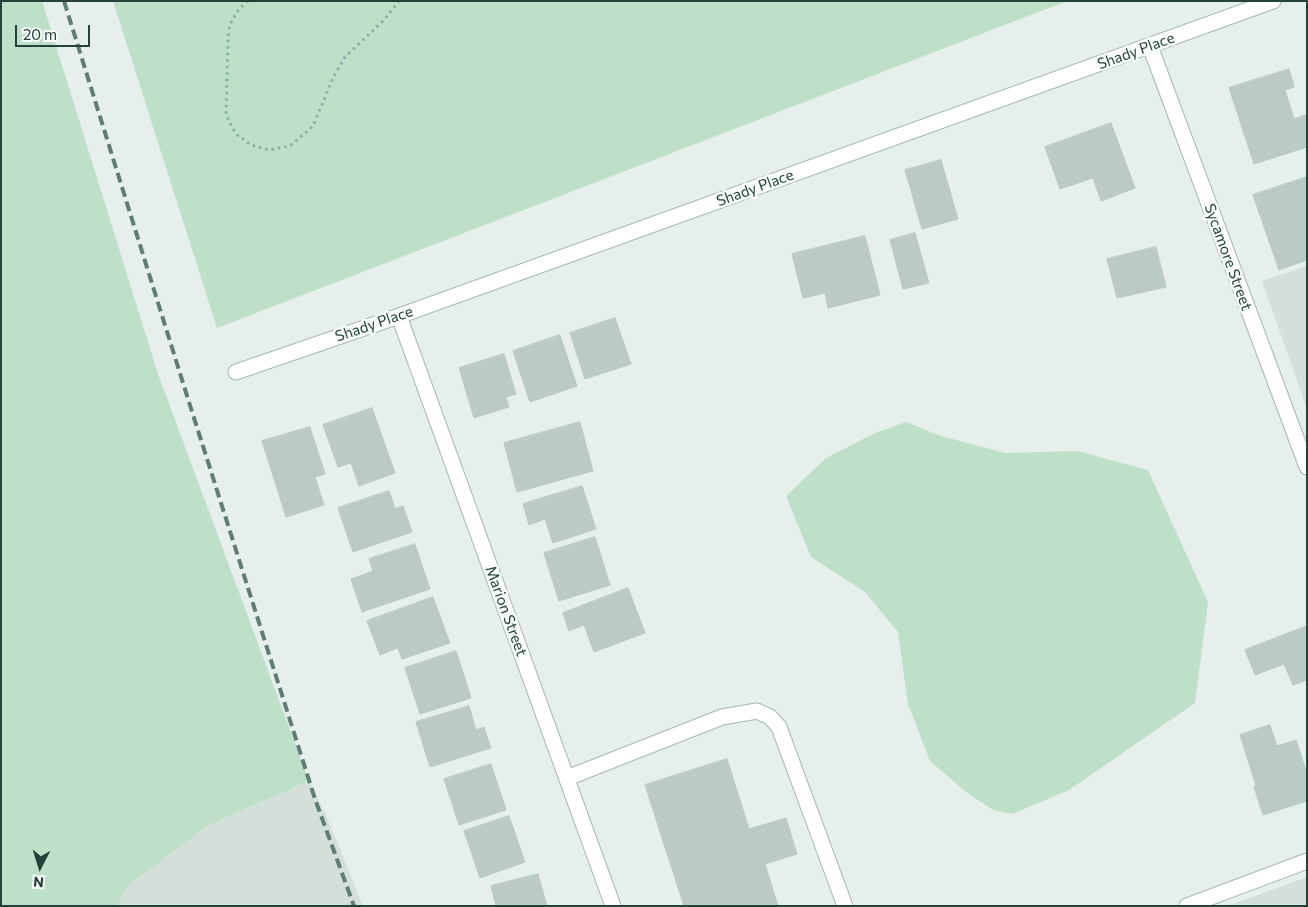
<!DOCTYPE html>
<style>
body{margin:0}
#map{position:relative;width:1308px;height:907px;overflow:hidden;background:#e6efeb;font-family:Commissioner,sans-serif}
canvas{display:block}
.frame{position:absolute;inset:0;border:2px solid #24423a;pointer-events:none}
.north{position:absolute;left:15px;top:842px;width:50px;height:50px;-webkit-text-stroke:4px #f7fbf9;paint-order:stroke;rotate:185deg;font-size:14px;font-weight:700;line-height:20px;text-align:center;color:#24423a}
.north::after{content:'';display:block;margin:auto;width:18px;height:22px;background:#24423a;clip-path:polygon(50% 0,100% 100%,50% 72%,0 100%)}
.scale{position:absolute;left:15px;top:25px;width:75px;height:22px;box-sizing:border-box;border:2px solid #24423a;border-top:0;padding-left:6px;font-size:15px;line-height:18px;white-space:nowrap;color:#24423a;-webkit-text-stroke:4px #f7fbf9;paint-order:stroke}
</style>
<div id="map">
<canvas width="1308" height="907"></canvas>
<div class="frame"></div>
<div class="north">N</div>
<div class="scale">20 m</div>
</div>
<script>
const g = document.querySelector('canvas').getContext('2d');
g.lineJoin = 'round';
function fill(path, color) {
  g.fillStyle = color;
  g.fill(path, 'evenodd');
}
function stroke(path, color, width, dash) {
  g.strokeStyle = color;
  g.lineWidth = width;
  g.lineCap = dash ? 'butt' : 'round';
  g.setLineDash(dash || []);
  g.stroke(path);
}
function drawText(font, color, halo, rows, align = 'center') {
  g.font = font + ' Commissioner,sans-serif';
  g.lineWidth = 5;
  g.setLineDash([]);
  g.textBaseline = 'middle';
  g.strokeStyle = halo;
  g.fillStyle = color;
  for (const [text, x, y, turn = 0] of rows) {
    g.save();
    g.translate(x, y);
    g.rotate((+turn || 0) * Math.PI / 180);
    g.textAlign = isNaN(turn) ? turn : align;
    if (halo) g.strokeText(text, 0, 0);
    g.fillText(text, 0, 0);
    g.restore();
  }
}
const built = new Path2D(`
 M1307 266V409L1262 281Z
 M309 781 325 813 363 906H117L128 886 209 825Z
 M1307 877V906H1227Z`);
const green = new Path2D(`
 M1 1H42L158 374 309 781 209 825 128 886 117 906H1Z
 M113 1H1067L217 328Z
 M906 422 941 436 1005 453 1077 451 1148 470 1208 602 1195 703 1069 790 1012 814 993 810 966 792 930 761 908 704 898 632 865 592 811 557 786 496 826 458 875 433Z`);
const building = new Path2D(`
 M1289 69 1294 87 1285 90 1294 119 1305 115 1307 120V147L1254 164 1229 88Z
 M1111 123 1135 188 1101 201 1093 178 1060 189 1045 147Z
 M941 160 958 219 922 229 905 170Z
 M1307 177V260L1279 270 1253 195Z
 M915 233 929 283 903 289 890 240Z
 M865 236 880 295 828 308 825 293 803 298 792 254Z
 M1156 247 1166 287 1117 298 1107 259Z
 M615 318 631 364 585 379 570 333Z
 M560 335 577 386 530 402 513 351Z
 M504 354 516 394 506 397 509 407 474 418 459 368Z
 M372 408 395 473 359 486 351 463 338 467 323 425Z
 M580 422 593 471 517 492 504 443Z
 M310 427 325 474 315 477 324 505 286 517 262 441Z
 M582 486 596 529 553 543 545 519 529 525 523 504Z
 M389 491 395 509 403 506 412 532 353 552 338 508Z
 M595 537 610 585 559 601 544 553Z
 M415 544 430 589 362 612 351 579 373 571 369 559Z
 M628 588 645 633 594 652 584 625 569 631 563 613Z
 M433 597 450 643 402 659 398 648 380 655 367 621Z
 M1307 626V680L1293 685 1284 664 1255 675 1245 650Z
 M456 651 471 698 420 714 405 668Z
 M469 706 476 730 484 727 491 748 430 767 416 722Z
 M1270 725 1277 746 1296 740 1307 774V801L1263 815 1254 787 1256 786 1240 735Z
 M727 759 749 829 786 818 797 854 765 864 778 906H684L645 785Z
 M491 764 506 810 459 825 444 779Z
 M509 816 525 862 480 878 464 831Z
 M538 874 547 906H496L491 886Z`);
const path = new Path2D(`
 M248 1 239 9 230 24 228 38 226 115 236 134 251 145 269 150 290 146 313 126 333 78 345 57 384 20 399 1`);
const minor = new Path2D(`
 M1150 46 1307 467
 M399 316 613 906
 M236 372 399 316 1273 1
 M567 778 722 717 757 711 770 717 779 727 845 906
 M1187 906 1307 861`);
const rail = new Path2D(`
 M64 1 188 399 315 799 354 906`);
const streetNames = [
 ["Shady Place",1136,51,-20],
 ["Shady Place",755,188,-20],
 ["Sycamore Street",1228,257,70],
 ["Shady Place",374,324,-19],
 ["Marion Street",506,611,70]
];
fill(built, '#d4dfda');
fill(green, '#bfe0c8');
fill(building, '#bbcac4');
stroke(building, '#b8c9c2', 1);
stroke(minor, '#a8b8b2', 17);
stroke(path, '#86b3a5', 3, [2.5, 4]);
stroke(minor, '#fff', 15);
stroke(rail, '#5f7d75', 4, [10, 5]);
drawText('15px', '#24423a', '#f7fbf9', streetNames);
</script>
